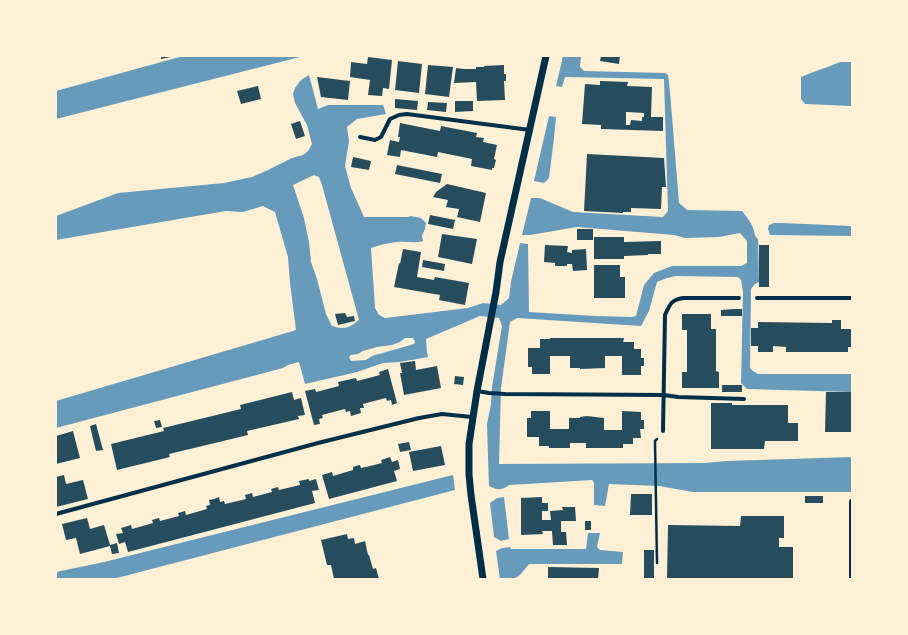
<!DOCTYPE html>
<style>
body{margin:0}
#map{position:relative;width:908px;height:635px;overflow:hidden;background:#fdf0d5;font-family:"IBM Plex Serif",serif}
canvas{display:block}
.frame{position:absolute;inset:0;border:57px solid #fdf0d5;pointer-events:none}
</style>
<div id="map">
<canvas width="908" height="635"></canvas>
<div class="frame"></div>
</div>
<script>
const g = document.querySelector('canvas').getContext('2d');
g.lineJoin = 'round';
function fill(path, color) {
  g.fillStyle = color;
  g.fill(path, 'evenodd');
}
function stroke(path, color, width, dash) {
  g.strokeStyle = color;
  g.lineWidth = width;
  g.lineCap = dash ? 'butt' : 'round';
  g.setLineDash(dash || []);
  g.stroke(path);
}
const water = new Path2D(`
 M183 56H304L56 119V91Z
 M563 56H581L580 67 584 71 665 73 668 75 670 92 679 203 687 210 742 211C746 216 751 222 753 228 755 233 754 236 758 239L759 282 755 284 751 289 750 368 753 371 758 374H852V392L747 389 741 383 743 292 741 280 738 277 676 276 667 278 657 282 649 311 641 326 517 318 510 322 501 388 499 464 705 463 727 461 852 457V492H693L659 486 609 484 605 506 594 505V483L592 480 509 485C501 491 497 490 489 486L487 424 491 404 492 387 502 326 499 318 480 316 426 339 427 353 428 357 400 362 383 363 357 372 305 384 299 362 288 365 283 368 56 428V401L276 336 296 330 290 283 288 257 275 212 263 206 243 212 226 211 56 240V216L118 193 224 183 252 177 268 170 292 158 303 155 308 151 312 144 307 125 295 103 293 94 295 88 301 80 309 75 318 109 328 105H383L386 114 357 119 347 127 349 141 345 166 351 188 364 217H408L411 216 421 218 426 223 425 229 422 236 423 241C415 244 406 241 397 242 388 243 379 245 371 248L375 308 379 315 385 318 468 308 483 303 501 305 509 298 511 282 520 243 528 244 529 312 595 316 632 317 636 316 644 285 654 273 672 266H741L747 263V241L740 233 719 237 685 238 674 235 577 227 530 235H522L531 198H540L573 212 663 217 668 211 664 79 565 77 562 87 556 86ZM314 175 319 177 322 185 359 320C349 328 345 330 332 326L326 314 317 279 311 262 309 242 304 218 293 185ZM405 338H413L415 342 414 344 372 356 366 360 351 361 349 357 351 355 358 354 363 351 377 347 392 345 400 342Z
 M840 62H852V106L805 104 801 99V77C814 71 827 68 840 62Z
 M549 116 556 117 554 138 549 178 544 183 534 181Z
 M774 223H781L852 226V236L770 235 768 229 769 225Z
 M453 475 455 490 113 579H56V572L104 562Z
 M504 497 509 539 501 541 494 537 490 503 497 498Z
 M588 533H600L597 547 600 550 623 552 622 564H529L520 575 514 579H500L496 551 502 548 510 547 511 549H586Z`);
const building = new Path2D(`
 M161 56H171V57L161 59Z
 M601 56H620L619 64 600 61Z
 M368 57 392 60 389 89 383 88 382 96 368 95 370 80 350 77 351 62 367 64Z
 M398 61 422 64 419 93 395 90Z
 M428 65 453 67 449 97 425 94Z
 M504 65V74H506V81H504L505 100 477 101 476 82 454 83 456 68 464 69H476V67H484V66Z
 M317 77 350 81 348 100 321 97Z
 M600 81 628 82 627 86 652 87 651 117H663V131L601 129V125L582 124 585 84 600 85ZM626 112 644 113V117H642V121L631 120 630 125H626Z
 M258 86 261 99 241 104 237 91Z
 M395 99 418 101 417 110 395 108Z
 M455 101H473V111L455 112Z
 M428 102 447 103 446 112 427 110Z
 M300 121 305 136 296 139 291 124Z
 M400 123 440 131 441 126 477 133 476 137 484 138 483 142 497 145 494 159 496 160 494 168H492V170L471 166 472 159 438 152 437 157 401 150 400 157 387 155 390 140 399 142 400 137H398Z
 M587 154 664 158 666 187H662L661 209 631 208V212H623V213L584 211Z
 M353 157 371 161 369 170 351 167Z
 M397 165 442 174 440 183 395 174Z
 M447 184 486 193 480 222 457 217 459 209 446 207 448 200 433 197 436 192Z
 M430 215 455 220 453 229 428 224Z
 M577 229H593V240H577Z
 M442 234 477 239 472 264 438 257Z
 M594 237H624V242L661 241V254H648V244V255L624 256V259H594Z
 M545 245 568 246 567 252 572 253V250L586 249 587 270 573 271 572 264H567V266H555V263L544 262Z
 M759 245H769V287H759Z
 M403 249 421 252 417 277 434 280 435 277 469 283 465 305 439 300 440 295 394 287 399 263 400 264Z
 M423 260 445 264 444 271 422 267Z
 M594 265H620V277H625V298H594Z
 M734 309H742V316H721V310Z
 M345 313 347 317 354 316 355 321 338 325 335 314Z
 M682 314H711V329H716V371L719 372V388H682V372H687V330H682Z
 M832 320H841V329H852V347H848V352H786V347L773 346V352H758V346H751V328H758V322L832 323Z
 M550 338H624L623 342H634V349H641V358H644V366H641V375H622V356H605V368L580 369V368H570V356H550V374H532V367H528V348H540V339H550Z
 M415 361 416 370 437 366 441 388 404 395 400 373H402L400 363Z
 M388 369 397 403 392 405 391 400 387 401 386 398 374 401 363 404 364 408H360L361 413 351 416 350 411 346 412 345 409 322 415 323 418 319 419 320 424 314 425 305 391 315 389 316 392 339 386 338 382 356 378 357 381 380 375 379 372Z
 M455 376 464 377 463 385 454 384Z
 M722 385H742V392H722Z
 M292 392 294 400 301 398 305 415 298 416 299 419 247 431 248 435 169 454 170 457 117 470 111 444 164 431 163 428 241 409 240 405Z
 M826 392H852V432H825Z
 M711 403H732V405H788V423H798V441H765L764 449H711Z
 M531 411H550V429H569V418H580V417L587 416 604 418V430H622V411L641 412V420H644V429H640L641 438H633V444H623V448H586V443H570V448H549V446H539V437H527V418H531Z
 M160 420 162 427 156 428 154 421Z
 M96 424 103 450 96 451 90 426Z
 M73 431 80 458 56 464V436Z
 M409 442 411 450 400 452 398 444Z
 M441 446 445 465 413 471 409 452Z
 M390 457 392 462 398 460 400 469 394 471 397 481 329 499 322 475 332 472 333 476 353 470V467L356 466 360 465 361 468 370 466 382 463 381 460Z
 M64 475 66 484 83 480 88 499 56 507V477Z
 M309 479V481L316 479 319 490 312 491 315 503 128 552 125 542 119 544 116 534 123 533 121 528 131 525 132 529 153 523 152 520 159 518 160 521 179 516 178 513 185 511 186 515 207 509 206 506 210 505 209 500 214 499 219 497 220 502 224 501 225 504 246 499 245 495 252 493 253 497 272 492 271 489 278 487 279 490 300 485 299 481Z
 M631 494H652V515H630Z
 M805 496H823V503H805Z
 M542 497V503H548V511H542V520H551L550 511 563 510 562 507H575L576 521H561V532H566L567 545H553L552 531H542L543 534 521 535V498Z
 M741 516H784V538H779V547H793V579L667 578 668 525 740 526Z
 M87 518 90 529 104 525 110 545 117 543 119 553 112 554 110 546 80 554 76 538 66 540 62 524Z
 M585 521H591V530H585Z
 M347 534 348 539 354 538 355 544 365 541 368 555H369L373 569 376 568 379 579H334L331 565H327L321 540Z
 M644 550H654V579H644Z
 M548 567 599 568 598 579H548Z`);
const path = new Path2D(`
 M657 563 655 441 657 439`);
const minor = new Path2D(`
 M360 137 375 140 381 137 390 119 399 115 407 114 530 130
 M757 298H852
 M477 391 489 393 505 394 664 395 678 397 744 399
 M663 431 665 315C670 304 671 300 683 298H739
 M56 514 318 443 419 418 442 414 472 417
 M851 579V501`);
const tertiary = new Path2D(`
 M483 579 471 495 469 474V444L477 391 496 292 500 262 546 56`);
fill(water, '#669bbc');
fill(building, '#264d5e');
stroke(path, '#003049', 2.5);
stroke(minor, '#003049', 4);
stroke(tertiary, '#003049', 7);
</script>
